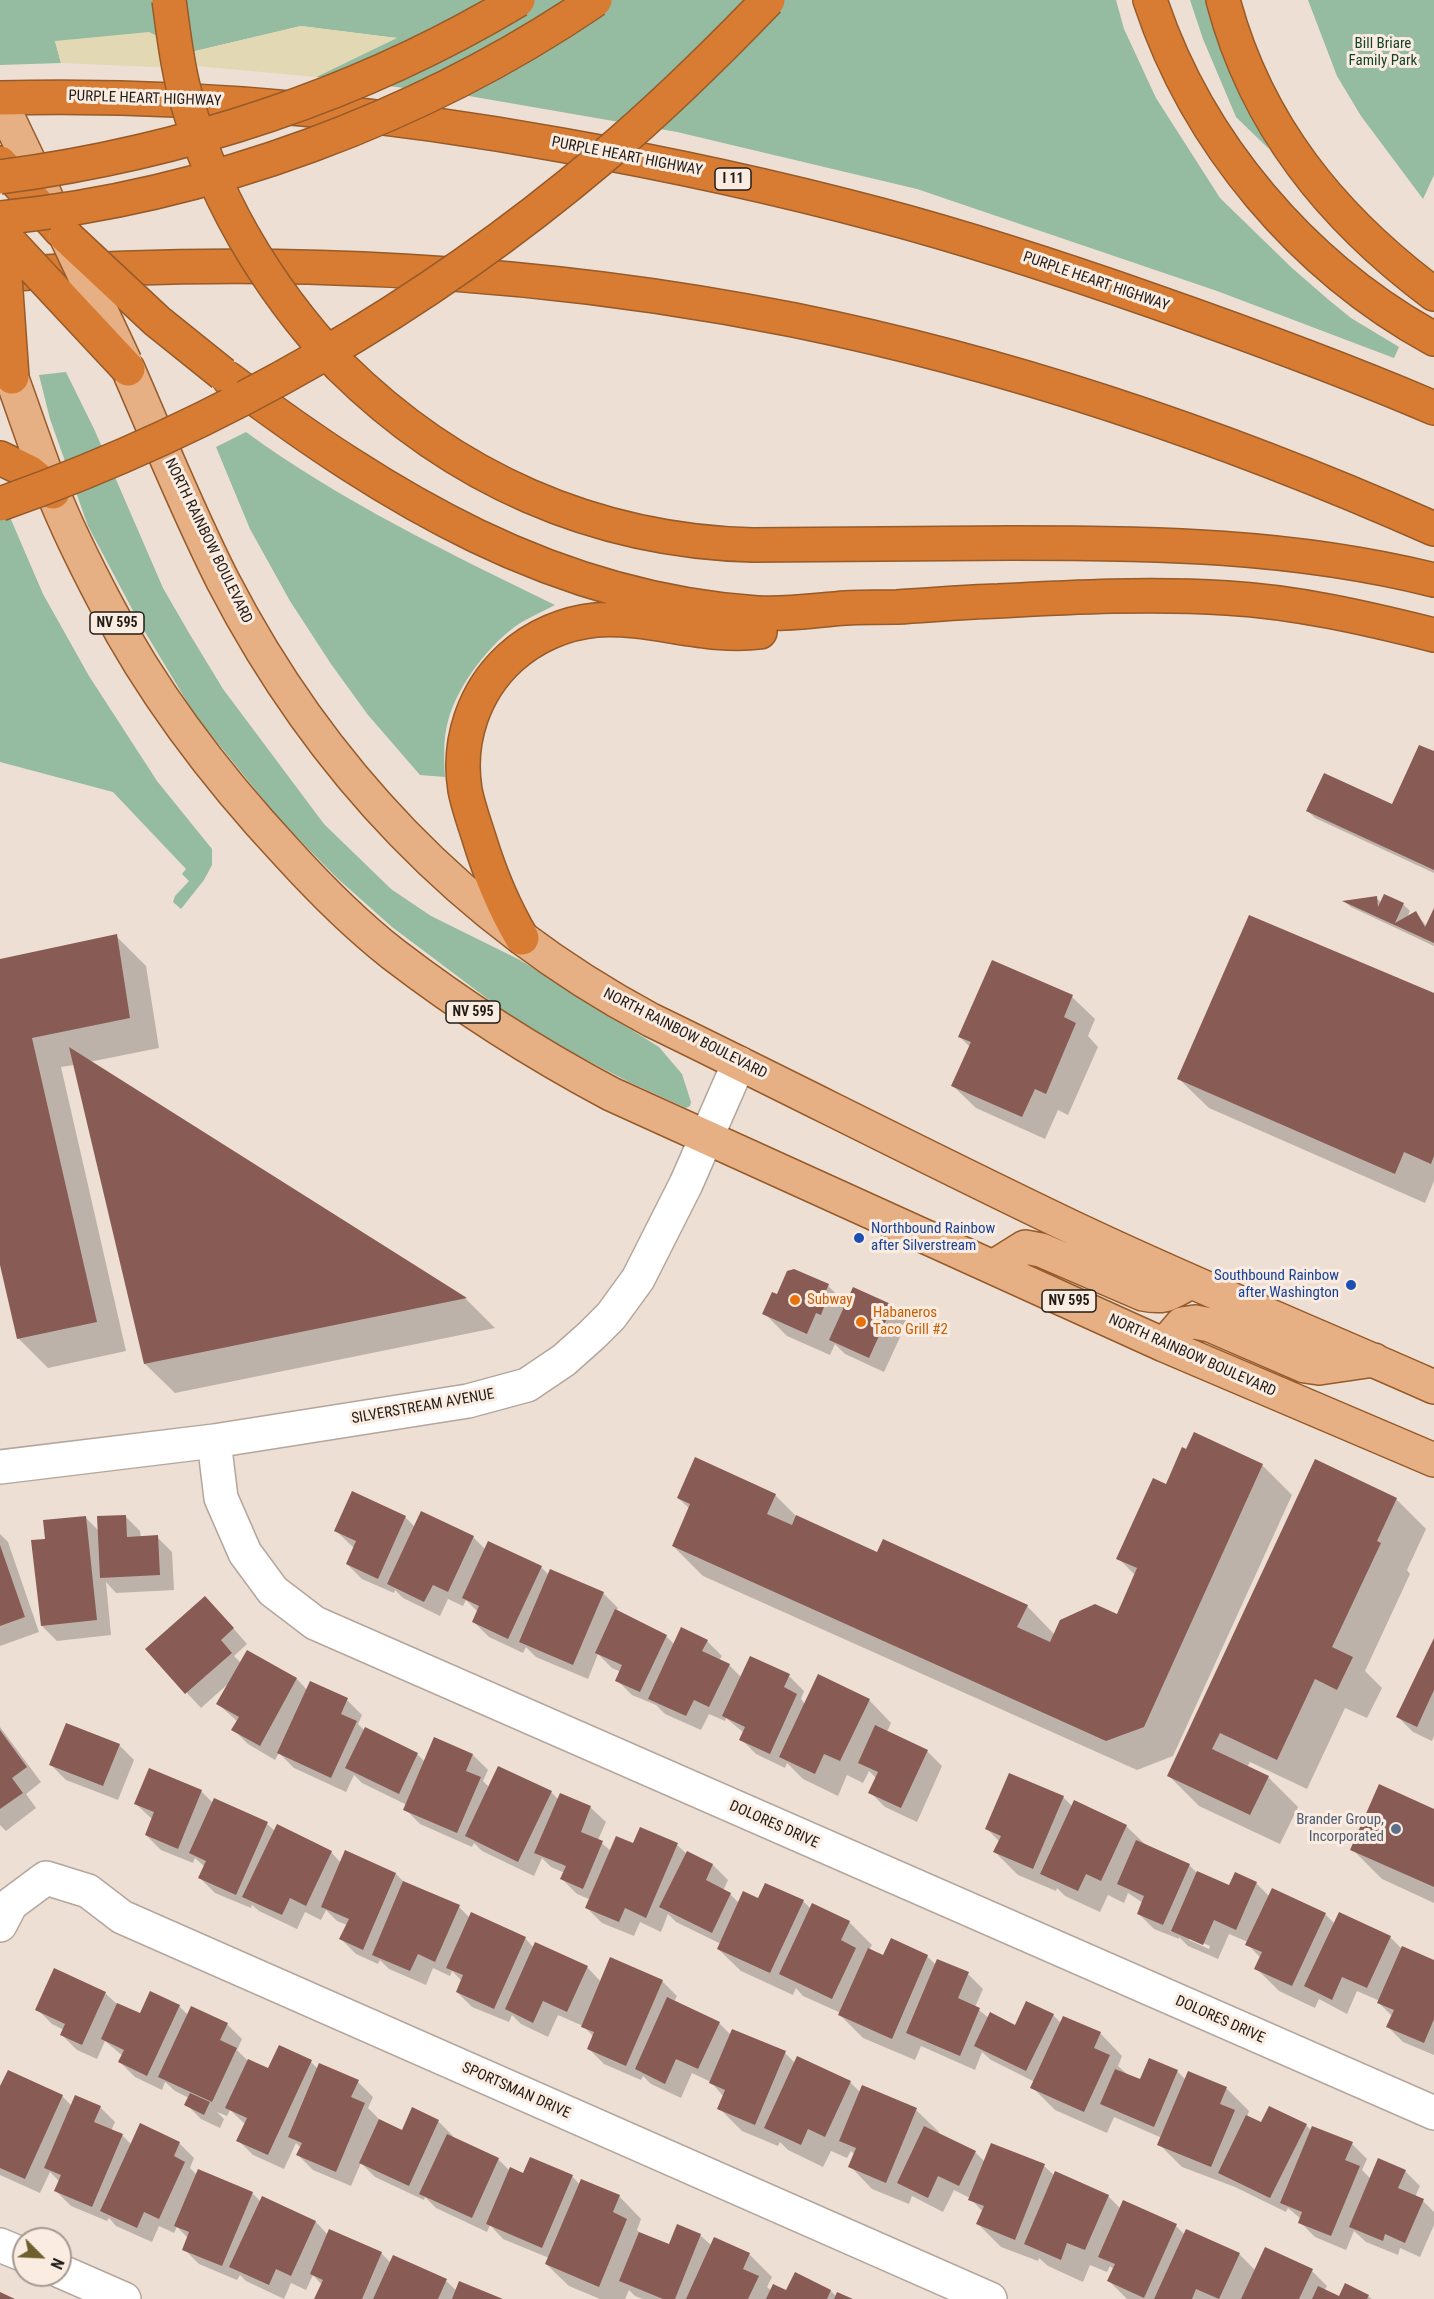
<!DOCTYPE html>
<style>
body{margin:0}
#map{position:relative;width:1434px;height:2299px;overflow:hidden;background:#eddfd4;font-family:"Roboto Condensed",sans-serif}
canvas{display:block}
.north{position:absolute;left:12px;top:2227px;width:60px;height:60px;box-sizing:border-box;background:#fbece1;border:2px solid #a49991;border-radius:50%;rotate:114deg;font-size:16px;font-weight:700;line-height:24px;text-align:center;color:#211c18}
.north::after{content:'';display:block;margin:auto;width:21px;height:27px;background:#6f5f2d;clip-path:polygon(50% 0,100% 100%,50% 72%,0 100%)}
</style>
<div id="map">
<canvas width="1434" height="2299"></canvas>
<div class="north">N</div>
</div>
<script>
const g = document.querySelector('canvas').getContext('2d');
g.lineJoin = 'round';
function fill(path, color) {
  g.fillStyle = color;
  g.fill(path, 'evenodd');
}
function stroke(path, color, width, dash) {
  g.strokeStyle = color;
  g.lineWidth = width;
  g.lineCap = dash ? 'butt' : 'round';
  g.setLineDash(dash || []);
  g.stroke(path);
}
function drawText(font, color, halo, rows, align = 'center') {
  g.font = font + ' "Roboto Condensed",sans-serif';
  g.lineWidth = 6;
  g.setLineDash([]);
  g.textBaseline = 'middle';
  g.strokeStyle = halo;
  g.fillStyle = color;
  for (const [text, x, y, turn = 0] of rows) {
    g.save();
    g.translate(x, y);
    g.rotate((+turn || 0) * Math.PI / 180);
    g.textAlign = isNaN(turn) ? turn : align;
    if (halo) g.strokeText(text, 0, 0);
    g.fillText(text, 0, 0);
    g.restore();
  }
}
const green = new Path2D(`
 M0 0H1116L1124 29 1156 98 1220 198 1292 268 1330 301 1351 318 1399 347 1394 358 1217 291 917 189 677 132 469 96 316 77 396 38 301 26 191 52 55 41 61 63 0 65Z
 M1190 0H1208L1248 107 1269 149 1236 117 1203 39Z
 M1308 0H1434V175L1423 199 1361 116 1337 76Z
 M66 372 95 431 163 588 189 633 223 689 324 824 391 889 431 916 520 960 659 1047 682 1074 691 1102 690 1106 686 1108 629 1082 573 1053 513 1018 392 927 337 878 280 820 195 715 139 622 88 526 50 419 39 375Z
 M246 432C342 502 449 553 555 605 544 611 532 616 522 622 491 641 457 686 448 721 443 739 444 759 445 777L420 775 368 715 331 664 290 601 250 529 216 447Z
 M0 494 43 594 89 676 157 781 212 849V865L204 880 181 909 173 902 175 896 189 881 182 874 186 869 113 792 0 762Z`);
const sand = new Path2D(`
 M301 26 397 38 316 77 196 66 152 67 61 63 55 41 149 32 191 52Z`);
const shadow = new Path2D(`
 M1434 753V873L1315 818 1308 811 1393 806Z
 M1376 898 1382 903 1403 904 1410 911 1407 918 1416 913 1427 927 1434 912V946L1351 907 1345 902Z
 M116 936 146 966 159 1048 89 1062 466 1299 495 1328 175 1393 145 1364 74 1065 61 1067 126 1351 48 1368 18 1338 0 1258V961Z
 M993 962 1072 997 1095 1019 1088 1036 1098 1047 1068 1115 1058 1110 1045 1139 976 1108 953 1086 970 1047 960 1037Z
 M1434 995V1181L1425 1203 1209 1108 1179 1079Z
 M828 1286 847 1304 854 1289 892 1307 907 1322 884 1372 845 1354 835 1344 830 1355 787 1336 764 1313 777 1296Z
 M1262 1465 1292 1495 1173 1756 1137 1770 703 1576 673 1546 690 1509 678 1498 775 1495 797 1517 878 1554 1027 1606 1055 1635 1118 1616 1135 1575 1118 1558 1166 1486Z
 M1396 1499 1426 1529 1407 1570 1410 1574 1365 1671 1382 1688 1367 1718 1345 1708 1307 1789 1250 1762 1247 1767 1268 1777 1298 1807 1280 1844 1199 1806 1169 1776Z
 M125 1516 140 1531 141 1538 157 1537 172 1552 174 1590 116 1593 106 1582 111 1635 57 1641 42 1626 47 1540 85 1517 99 1531Z
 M405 1517 415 1527 473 1537 486 1550 541 1567 549 1575 603 1593 618 1608 617 1610 666 1636 675 1645 707 1641 722 1656 719 1660 729 1665 741 1677 750 1658 789 1676 804 1691 801 1699 805 1704 869 1700 891 1723 887 1732 927 1751 942 1766 917 1822 885 1807 870 1792 876 1778 869 1771 863 1783 847 1775 838 1796 803 1779 787 1763 785 1768 756 1754 741 1739 744 1733 726 1718 725 1721 709 1714 701 1730 665 1714 656 1705 632 1695 617 1680 621 1672 612 1668 598 1654 588 1679 536 1657 526 1647 523 1653 489 1637 474 1622 478 1612 466 1600 463 1606 448 1599 440 1616 403 1598 395 1590 394 1593 362 1579 347 1564 354 1548 336 1531Z
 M0 1534 8 1542 39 1632 0 1646Z
 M220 1613 247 1644 234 1656 241 1663 247 1652 297 1679 307 1690 347 1700 362 1715 358 1724 365 1731 417 1754 425 1762 435 1739 473 1755 488 1770 483 1781 490 1788 551 1792 559 1800 561 1795 590 1807 606 1822 598 1840 611 1851 633 1845H677L687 1854 688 1853 713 1865 728 1880 723 1891 730 1894 739 1903 759 1900 803 1901 811 1909 849 1922 872 1945 869 1950 884 1957 927 1956 936 1965 968 1974 983 1989 975 2007 989 2018 1016 2027 1053 2015 1061 2023 1100 2033 1122 2056 1118 2066 1128 2075 1141 2081 1177 2071 1186 2080 1189 2072 1226 2088 1249 2111 1247 2117 1262 2124 1306 2125 1312 2131 1352 2144 1367 2159 1362 2170 1371 2179 1405 2171 1420 2186 1415 2197 1423 2201 1434 2212V2225L1420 2257 1400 2248 1398 2255 1366 2242 1354 2231 1346 2250 1315 2237 1300 2222 1301 2219 1288 2208 1286 2212 1235 2187 1182 2167 1159 2144 1162 2138 1114 2117 1107 2133 1055 2110 1032 2087 1035 2082 991 2060 982 2052 975 2070 921 2046 915 2060 863 2038 840 2015 841 2013 803 1996 796 1988 793 1995 741 1971 718 1949 721 1944 676 1922 668 1914 661 1932 640 1922 634 1936 602 1923 587 1908 591 1900 577 1894 562 1879 565 1873 551 1867 542 1858 534 1876 482 1851 474 1843 472 1847 420 1824 405 1809 407 1805 362 1783 354 1775 346 1792 294 1768 279 1753 275 1760 248 1744 233 1729 238 1722 218 1704 229 1683 201 1708 147 1650Z
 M1434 1641V1736L1432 1741 1413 1732 1398 1717Z
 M0 1727 41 1782 26 1794 36 1808 6 1831 0 1825Z
 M119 1745 134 1760 118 1800 66 1780 51 1765Z
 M201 1791 213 1803 215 1800 267 1824 275 1831 331 1852 341 1863 396 1874 406 1884 459 1907 470 1918 525 1938 534 1948 587 1967 601 1982 662 1981 677 1996 674 2002 719 2023 731 2035 785 2053 795 2063 850 2082 861 2093 863 2087 916 2110 939 2132 938 2135 975 2152 985 2162 1044 2166 1055 2176 1108 2196 1121 2209 1176 2226 1185 2235 1239 2254 1255 2270 1312 2271 1327 2286 1324 2291 1340 2298 1368 2296 1372 2299H1127L1109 2281 1114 2270 1110 2266 1107 2272 1090 2265 1083 2282 1048 2266 1039 2258 1038 2261 1001 2247 978 2224 983 2212 970 2198 954 2190 943 2212 912 2196 909 2204 872 2189 850 2166 855 2155 851 2151 847 2158 831 2151 823 2167 788 2150 780 2142 778 2146 742 2131 719 2108 724 2097 711 2082 692 2073 681 2098 651 2084 643 2076 641 2080 604 2064 589 2049 594 2037 583 2026 558 2015 548 2037 521 2024 512 2015 509 2022 472 2007 457 1992 462 1981 452 1971 450 1976 433 1968 426 1985 389 1969 380 1960 378 1964 356 1954 341 1939 347 1925 337 1921 326 1910 321 1920 305 1912 297 1929 259 1911 252 1905 251 1908 215 1893 200 1878 205 1867 195 1858 193 1863 161 1850 146 1835 153 1820 135 1803Z
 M1063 1797 1073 1807 1126 1826 1148 1847 1189 1865 1197 1873 1230 1887 1256 1883 1269 1896 1325 1914 1335 1924 1390 1937 1402 1949 1434 1962V2055L1403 2042 1388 2027 1393 2017 1379 2003 1380 2001 1357 1991 1347 2014 1319 1999 1315 2008 1279 1991 1256 1968 1261 1958 1247 1944 1248 1942 1229 1934 1218 1959 1188 1946 1179 1937V1939L1154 1929 1139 1914 1143 1903 1128 1893 1124 1903 1108 1895 1100 1912 1065 1896 1057 1888 1056 1891 1018 1875 995 1852 1000 1842 987 1829ZM1189 1937 1210 1946 1209 1949 1189 1940Z
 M1434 1811V1903L1382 1879 1352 1849Z
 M105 1993 117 2004 141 2015 179 2006 188 2015 227 2024 242 2039 237 2050 249 2062 268 2070 311 2062 318 2069 358 2082 373 2097 368 2108 380 2120 403 2132 438 2121 453 2136 452 2138 498 2159 510 2171 524 2175 572 2176 580 2185 619 2196 641 2219 637 2230 641 2234 670 2246 700 2235 712 2246 749 2254 772 2277 767 2287 772 2291 787 2292 795 2274 831 2291 837 2297 850 2299H643L635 2296 629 2290 625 2299H600L569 2286 546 2264 549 2258 503 2239 490 2225 487 2232 436 2208 425 2197 424 2200 375 2177 361 2163 351 2186 313 2170 298 2155 301 2148 296 2143 284 2169 253 2155 238 2140 245 2124 230 2110 227 2116 217 2112 224 2119 220 2128 201 2119 186 2104 189 2098 175 2091 165 2082 162 2090 135 2077 120 2062 123 2056 105 2041 97 2059 77 2050 62 2035 64 2030 52 2024 37 2009Z
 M0 2090 62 2096 72 2106 100 2107 115 2122 111 2131 122 2135 132 2145 179 2143 194 2158 190 2168 197 2175 252 2193 261 2202 263 2198 316 2222 328 2235 381 2253 391 2263 446 2281 457 2291 499 2299H316L322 2285 313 2275 306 2290 291 2283 284 2299 246 2281 240 2275 237 2280 199 2264 184 2249 188 2238 177 2227 174 2233 159 2226 152 2242 116 2226 109 2218 107 2221 71 2206 56 2191 60 2182 50 2172 40 2193 0 2175Z`);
const building = new Path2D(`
 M1419 745 1434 751V870L1306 811 1324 773 1392 804Z
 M1384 894 1404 903 1395 923 1416 911 1425 927 1434 908V943L1342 901 1377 896 1378 907Z
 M1249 915 1434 993V1156L1431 1164 1404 1152 1395 1174 1177 1079Z
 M117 934 130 1018 32 1038 97 1322 17 1339 0 1265V959Z
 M992 960 1073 995 1064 1017 1076 1023 1046 1094 1035 1089 1022 1117 951 1086 971 1042 958 1037Z
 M69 1047 467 1298 144 1364Z
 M794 1269 829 1284 820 1305 824 1307 821 1315 816 1313 807 1334 762 1314 772 1292 777 1294 787 1271Z
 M853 1287 893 1305 869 1358 829 1340Z
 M1194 1432 1263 1464 1144 1727 1106 1741 672 1546 690 1504 677 1498 695 1457 776 1494 767 1514 792 1525 796 1515 877 1552 883 1539 1028 1605 1017 1627 1050 1642 1060 1620 1095 1604 1117 1614 1137 1568 1116 1559 1153 1478 1166 1484 1182 1447 1186 1449Z
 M1315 1459 1397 1498 1377 1541 1381 1543 1332 1647 1353 1657 1337 1690 1315 1679 1277 1760 1220 1733 1212 1749 1269 1776 1250 1815 1167 1776Z
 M352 1491 406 1516 378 1579 346 1564 356 1541 334 1531Z
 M421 1511 474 1536 448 1592 433 1585 424 1602 387 1584Z
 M126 1515 127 1537 158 1535 160 1575 100 1578 97 1516Z
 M86 1516 97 1620 41 1626 31 1540 45 1539 43 1520Z
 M488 1541 542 1566 508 1639 472 1622 479 1606 462 1598Z
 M0 1545 25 1617 0 1626Z
 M550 1569 604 1592 573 1665 519 1642Z
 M205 1596 234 1628 221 1640 232 1653 185 1694 145 1649Z
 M615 1609 667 1635 640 1692 615 1681 622 1665 595 1653Z
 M681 1627 708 1640 702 1651 730 1664 709 1707 694 1700 686 1716 648 1699Z
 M1434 1638V1690L1417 1727 1396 1717Z
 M247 1650 297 1678 260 1746 231 1730 239 1717 216 1704Z
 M750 1656 790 1674 784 1687 797 1694 770 1754 739 1740 745 1727 722 1716Z
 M818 1674 870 1699 840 1761 824 1754 815 1774 779 1757Z
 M310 1681 348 1698 341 1714 357 1721 331 1778 277 1753Z
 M66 1723 120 1744 103 1786 49 1765Z
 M875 1725 928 1750 901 1808 868 1793 878 1772 858 1763Z
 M365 1727 418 1753 399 1794 345 1768Z
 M0 1730 27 1767 12 1778 23 1793 0 1809Z
 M434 1737 473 1754 466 1771 481 1777 457 1833 403 1810Z
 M498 1766 552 1791 518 1862 465 1836Z
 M149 1768 202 1790 178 1849 145 1835 154 1812 134 1804Z
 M1009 1773 1064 1796 1033 1869 993 1852 1001 1836 985 1829Z
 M1379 1784 1434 1809V1887L1350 1850Z
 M560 1793 591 1806 581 1832 603 1841 583 1889 560 1879 566 1866 534 1853Z
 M214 1798 268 1822 236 1895 198 1878 206 1861 189 1853Z
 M1074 1800 1127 1825 1101 1881 1086 1874 1078 1891 1040 1874Z
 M277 1824 332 1851 306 1906 290 1898 282 1915 242 1897Z
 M640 1827 678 1843 646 1918 625 1908 619 1922 585 1908 616 1836 633 1843Z
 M1136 1840 1190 1864 1163 1925 1137 1914 1144 1896 1117 1884Z
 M345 1850 396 1873 363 1950 339 1939 349 1919 321 1907Z
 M687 1851 713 1864 706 1880 731 1893 712 1933 659 1907Z
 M1197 1871 1229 1885 1235 1872 1257 1882 1236 1930 1214 1920 1203 1945 1171 1931Z
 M403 1881 460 1905 435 1962 418 1954 410 1971 372 1955Z
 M765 1883 804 1900 770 1973 717 1949 743 1891 758 1898Z
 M1272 1888 1326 1913 1292 1986 1254 1969 1262 1952 1245 1945Z
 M812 1903 850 1921 841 1940 856 1948 832 1999 779 1974Z
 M471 1912 526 1937 494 2009 456 1992 463 1975 446 1968Z
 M1339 1912 1391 1936 1367 1988 1342 1977 1332 2000 1304 1986Z
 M891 1938 928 1955 892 2039 838 2015 868 1948 883 1955Z
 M535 1942 588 1966 567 2012 543 2001 533 2023 505 2009Z
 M1402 1946 1434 1960V2019L1424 2043 1386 2027 1394 2010 1377 2003Z
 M610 1957 663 1980 626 2066 587 2049 594 2032 581 2027Z
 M937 1959 969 1972 958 1998 980 2008 960 2056 906 2033Z
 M54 1968 106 1992 82 2045 60 2035 65 2024 35 2010Z
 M150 1991 180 2005 147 2076 118 2062 124 2050 101 2039 117 2003 140 2013Z
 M667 1997 720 2022 698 2069 676 2059 665 2084 635 2069Z
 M1026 2001 1054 2014 1026 2071 974 2046 990 2012 1015 2025Z
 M191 2006 228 2023 220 2040 237 2048 212 2102 158 2077Z
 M1063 2016 1101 2032 1094 2048 1110 2055 1084 2112 1030 2088Z
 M732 2029 786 2051 755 2125 717 2109 725 2090 709 2083Z
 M279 2045 312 2060 268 2155 236 2141 247 2118 225 2108 248 2059 268 2068Z
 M797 2056 851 2081 825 2137 808 2129 801 2145 764 2128Z
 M1149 2058 1178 2070 1154 2127 1100 2104 1115 2069 1140 2079Z
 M319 2063 359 2080 351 2097 365 2103 336 2172 296 2155 302 2143 288 2137Z
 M8 2070 63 2095 25 2179 0 2168V2086Z
 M1188 2071 1227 2087 1220 2104 1235 2110 1211 2167 1157 2145Z
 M862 2085 917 2108 886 2183 848 2167 856 2148 839 2141Z
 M190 2093 210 2102 204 2115 184 2105Z
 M75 2095 101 2106 94 2122 123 2134 92 2207 54 2191 61 2175 44 2168Z
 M1269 2106 1307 2124 1270 2198 1218 2173 1246 2115 1261 2122Z
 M412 2107 439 2120 409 2186 359 2163 379 2119 402 2130Z
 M140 2123 180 2142 174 2156 185 2162 159 2219 144 2212 137 2228 100 2211Z
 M924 2126 976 2151 959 2186 938 2176 928 2198 897 2183Z
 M1312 2126 1353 2142 1345 2160 1360 2166 1331 2236 1298 2223 1302 2212 1280 2203Z
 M447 2134 499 2158 472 2218 419 2194Z
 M991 2143 1045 2164 1015 2240 976 2224 984 2206 968 2200Z
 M530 2157 573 2175 542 2248 486 2224 510 2167 523 2173Z
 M1378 2158 1406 2170 1398 2188 1424 2199 1405 2243 1385 2234 1383 2241 1349 2227Z
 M198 2169 253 2192 222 2266 182 2250 189 2232 174 2226Z
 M1055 2171 1109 2195 1085 2250 1067 2243 1061 2260 1024 2244Z
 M581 2179 620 2195 613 2212 627 2219 599 2287 545 2264Z
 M262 2196 316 2221 291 2276 276 2269 269 2285 229 2267Z
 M1123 2200 1177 2224 1144 2298 1107 2281 1115 2264 1098 2257Z
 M677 2224 701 2234 675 2299H663L619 2281 639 2232 669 2244Z
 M329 2229 382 2252 362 2299H314L323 2280 310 2274Z
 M1186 2229 1240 2253 1219 2299 1196 2289 1192 2299H1154Z
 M714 2237 750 2253 743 2269 759 2276 748 2299H686Z
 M1265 2247 1313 2269 1299 2299H1241Z
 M393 2255 447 2279 438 2299H373Z
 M795 2272 831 2290 827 2299H766L773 2284 786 2290Z
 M459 2281 503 2299H452Z
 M1345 2283 1369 2295 1367 2299H1312L1318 2286 1339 2296Z
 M0 2292 15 2299H0Z
 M837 2292 853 2299H834Z`);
const minor = new Path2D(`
 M214 1441 221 1498 245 1553 273 1591 315 1623 1434 2113
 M0 1467 214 1441 468 1401 527 1385 564 1360 592 1335 611 1316 638 1279 686 1184 739 1063
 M0 1925 11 1904 46 1878 88 1891 122 1917 990 2299
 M0 2245 24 2255
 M60 2271 124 2299`);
const major = new Path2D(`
 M0 101 46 197
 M1 349C19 396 34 443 52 490 67 528 86 566 105 602 153 695 218 779 289 855 321 890 356 925 393 954 462 1007 534 1053 611 1094L1164 1345 1434 1460
 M128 369C159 440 188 512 223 581 320 769 464 920 651 1020 795 1090 937 1163 1082 1232 1198 1287 1317 1335 1434 1387
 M993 1267 1025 1247 1041 1250 1143 1294C1167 1299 1171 1292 1191 1282
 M1164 1345 1182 1324 1195 1322 1210 1325 1305 1366 1319 1368 1374 1360`);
const highway = new Path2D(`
 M1150 0C1197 143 1303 267 1434 339
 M1223 0C1256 125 1332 218 1434 294
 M0 98C190 93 374 111 561 145 669 164 775 187 880 215 974 240 1065 270 1156 302 1250 335 1343 369 1434 408
 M0 163 61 231
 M14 274C273 256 539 269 794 320 1015 365 1229 438 1434 529
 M340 366C453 478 594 541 753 545 839 544 925 544 1011 543 1155 543 1293 545 1434 580
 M229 379C388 499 553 599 757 613 786 615 817 610 846 608 863 607 880 607 897 607 931 605 964 602 998 601 1074 597 1151 593 1227 598 1297 602 1366 618 1434 635
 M0 458 29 472 53 492
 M522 938C503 906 490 874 479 838 474 822 468 806 465 790 457 741 474 691 510 658 534 636 565 623 596 620 651 616 705 639 760 632`);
const majorBridge = new Path2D(`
 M66 236 125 362`);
const highwayBridge = new Path2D(`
 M169 0C173 29 176 58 183 86 209 192 266 287 340 366
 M0 177C182 153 360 95 518 0
 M0 218C208 197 422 118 595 0
 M2 234 128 369
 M2 234 12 377
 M66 236 157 321 223 374
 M0 504C219 427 426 307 603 157 661 108 715 55 768 0`);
const markers = [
 [859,1238,6,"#1a4fb4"],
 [1351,1285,6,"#1a4fb4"],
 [795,1300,6,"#e8710a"],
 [861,1322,6,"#e8710a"],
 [1396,1829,6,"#5c6f8a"]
];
const shields = [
 [733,179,36],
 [117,623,54],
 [473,1012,54],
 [1069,1301,54]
];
const shieldNames = [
 ["I 11",733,179],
 ["NV 595",117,623],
 ["NV 595",473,1012],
 ["NV 595",1069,1301]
];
const parkNames = [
 ["Bill Briare",1383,44],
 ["Family Park",1383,61]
];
const streetNames = [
 ["PURPLE HEART HIGHWAY",145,99,2],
 ["PURPLE HEART HIGHWAY",627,157,11],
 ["PURPLE HEART HIGHWAY",1096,282,19],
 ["NORTH RAINBOW BOULEVARD",208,541,64],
 ["NORTH RAINBOW BOULEVARD",685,1034,27],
 ["NORTH RAINBOW BOULEVARD",1192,1356,24],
 ["SILVERSTREAM AVENUE",423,1407,-10],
 ["DOLORES DRIVE",774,1825,24],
 ["DOLORES DRIVE",1220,2020,24],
 ["SPORTSMAN DRIVE",516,2091,24]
];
const transitNames = [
 ["Northbound Rainbow",871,1229],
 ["after Silverstream",871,1246],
 ["Southbound Rainbow",1339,1276,"right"],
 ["after Washington",1339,1293,"right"]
];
const foodNames = [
 ["Subway",807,1300],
 ["Habaneros",873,1313],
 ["Taco Grill #2",873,1330]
];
const serviceNames = [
 ["Brander Group,",1384,1820],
 ["Incorporated",1384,1837]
];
fill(green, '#95bba0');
fill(sand, '#e2d8b3');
fill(shadow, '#0003');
fill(building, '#885c55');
stroke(minor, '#b4a69c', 36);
stroke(major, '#975a29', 36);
stroke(highway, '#975a29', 36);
stroke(minor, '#fff', 33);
stroke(major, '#e7b084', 33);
stroke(highway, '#d77c32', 33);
stroke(majorBridge, '#975a29', 36, []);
stroke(highwayBridge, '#975a29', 36, []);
stroke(majorBridge, '#e7b084', 33);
stroke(highwayBridge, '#d77c32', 33);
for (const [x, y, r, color] of markers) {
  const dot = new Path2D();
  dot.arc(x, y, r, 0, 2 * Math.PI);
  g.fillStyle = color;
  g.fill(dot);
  stroke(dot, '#fbece1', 2);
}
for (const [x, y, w] of shields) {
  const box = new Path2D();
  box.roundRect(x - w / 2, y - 11, w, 22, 4.5);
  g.fillStyle = '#fbece1';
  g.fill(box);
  stroke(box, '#211c18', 1.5);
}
drawText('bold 14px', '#211c18', null, shieldNames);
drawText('15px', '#144428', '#fbece1', parkNames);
drawText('15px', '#211c18', '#fbece1', streetNames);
drawText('15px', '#164399', '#fbece1', transitNames, 'left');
drawText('15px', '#c56008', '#fbece1', foodNames, 'left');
drawText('15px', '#4e5e75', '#fbece1', serviceNames, 'right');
</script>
